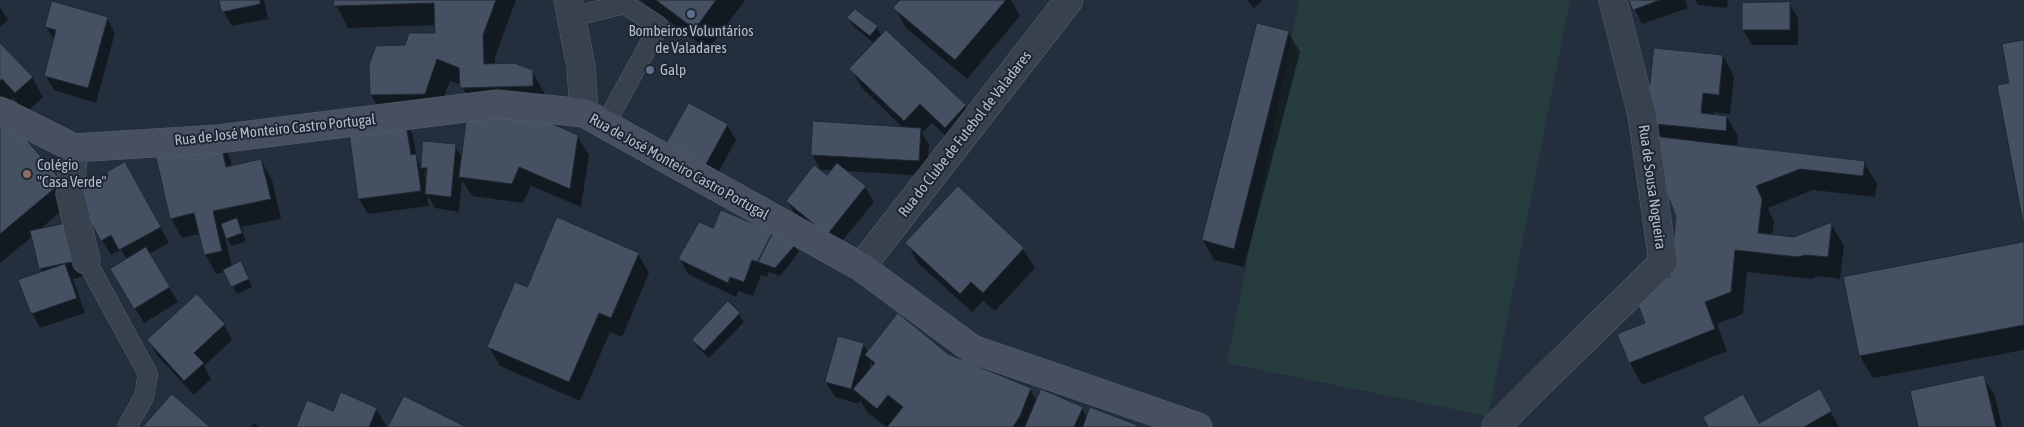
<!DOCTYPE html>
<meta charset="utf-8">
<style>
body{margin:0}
canvas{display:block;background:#242f3e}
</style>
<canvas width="2024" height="427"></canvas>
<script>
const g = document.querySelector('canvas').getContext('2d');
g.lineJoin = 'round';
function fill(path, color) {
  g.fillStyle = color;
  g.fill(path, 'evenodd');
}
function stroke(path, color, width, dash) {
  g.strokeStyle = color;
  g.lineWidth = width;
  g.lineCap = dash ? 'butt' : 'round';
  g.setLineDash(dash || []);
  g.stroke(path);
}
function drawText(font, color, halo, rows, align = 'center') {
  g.font = font + ' "Asap Condensed",sans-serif';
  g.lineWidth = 4;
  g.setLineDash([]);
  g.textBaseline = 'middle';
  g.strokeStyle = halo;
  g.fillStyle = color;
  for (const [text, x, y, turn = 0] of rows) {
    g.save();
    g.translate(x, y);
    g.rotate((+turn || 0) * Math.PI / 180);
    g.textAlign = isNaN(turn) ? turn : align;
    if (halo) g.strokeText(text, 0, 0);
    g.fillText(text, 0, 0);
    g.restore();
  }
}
const green = new Path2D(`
 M1299 0H1570L1488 416 1227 363Z`);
const shadow = new Path2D(`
 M221 0H264L268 19 232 26 223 11Z
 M335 0H516L495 57V65L532 71 545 94V108L477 109 577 136 589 155 581 207 531 186 523 203 472 196 462 180 459 212 435 208 427 195 429 206 368 214 359 199 349 127 405 120 413 135 417 159 423 169 425 143 455 146 463 159 475 111 461 85 450 81 437 116 384 117 371 95 406 46 436 34V25L348 28 336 5ZM424 170 428 176 426 185Z
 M640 0H745L708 50Z
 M902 0H1011L1020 16 967 79 906 28 895 8Z
 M1247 0H1263L1254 8Z
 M1630 0H1685L1688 8 1642 24Z
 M1695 0H1728L1727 8 1698 5Z
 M1789 3 1798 18V45H1752L1743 30Z
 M0 7 8 20 0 27Z
 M107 18 115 33 96 103 54 90 45 75 55 41 46 27Z
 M848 18 877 27 882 36 965 106 976 126 956 146 932 123 922 133 929 144 927 176 845 171 865 187 874 202 836 249 796 216 787 201 827 177 833 170H821L812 154 903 128 862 88 851 69 875 44 853 26Z
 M1288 32 1300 52 1244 267 1214 260 1203 240Z
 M0 45 32 77 43 97 27 112 13 98 0 111Z
 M1723 56 1734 76 1730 114 1714 112 1713 115 1727 117 1738 136 1737 147 1864 162 1877 184 1875 197 1813 190 1768 208 1774 222 1772 236 1794 239 1831 224 1844 246 1840 279 1818 276 1812 279 1747 272 1743 314 1717 324 1727 351 1642 385 1630 363 1647 324 1671 278 1678 217 1647 123Z
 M727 125 736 140 714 180 668 144Z
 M0 126 72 202 39 230 88 275 73 279 85 313 40 328 32 313 42 273 33 236 0 263Z
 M220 140 231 160 232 167 261 160 272 180 281 219 241 227 246 241 232 246 225 236 232 267 245 271 252 287 237 294 225 272 216 274 205 254 200 234 182 238 171 218Z
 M133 178 169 243 149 254 178 302 144 323 120 284 127 260 121 250 111 255 102 240Z
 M958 188 1023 249 1035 268 995 311 983 301 972 312 918 263 907 243Z
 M772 233 775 237 795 245 799 252 780 276 769 272 767 277 761 275 753 296 738 291 736 297 688 274 680 259Z
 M2024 244V350L1873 378 1860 356 1845 278Z
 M638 254 649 273 622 337 610 332 580 401 500 366 489 347 528 289Z
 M739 314 744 322 709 358 698 348 694 340Z
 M224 325 232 340 204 366 211 379 194 395 157 355 148 340Z
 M863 344 868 352 948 355 1030 389 1037 402 1082 408 1087 418 1137 427H886L867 412 860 400 859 404 835 397 826 382ZM871 362 873 366 868 373Z
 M1983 377 1995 396 2002 427H1919Z
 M1820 391 1839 427H1709L1759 425Z
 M376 409 387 427H298L334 413Z
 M254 423 259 427H251Z`);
const building = new Path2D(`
 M219 0H260V4L222 12Z
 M334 0H496L483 35 484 64 514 63 533 70V86L460 88 459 68 437 59 425 94 370 95 369 64 376 46 405 45 409 33H435L434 3 334 6Z
 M656 0H716L695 29Z
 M900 0H1006L955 60 893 8Z
 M1629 0H1660L1633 10Z
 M52 1 108 17 88 88 44 76 56 30 45 27Z
 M1790 2V30H1742V3Z
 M855 9 878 26 870 36 847 18Z
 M1257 23 1289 31 1234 249 1202 240Z
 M886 30 966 105 945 128 920 104 904 121 849 69Z
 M2024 40V228L1997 85 2009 83 2002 44Z
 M0 43 33 77 15 93 2 79 0 81Z
 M1654 48 1723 55 1719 95 1703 93 1701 113 1727 116 1726 131 1646 123Z
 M689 103 728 124 705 166 666 144Z
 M468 109 539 118 578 135 570 189 519 167 512 184 459 177Z
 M8 118 62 182 0 234V125Z
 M405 118 411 155 416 154 421 191 358 199 348 126Z
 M813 121 921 128 919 161 811 155Z
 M1644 135 1865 161 1863 176 1800 169 1756 186 1762 199 1758 233 1794 237 1832 222 1828 257 1805 255 1798 257 1735 250 1731 292 1705 302 1715 329 1629 363 1617 334 1645 323 1633 291 1670 277 1676 217Z
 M220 139 226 167 261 159 271 199 213 211 222 251 204 255 194 213 170 219 155 153Z
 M423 141 456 144 451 197 425 194 427 168H421Z
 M125 162 161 227 119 250 111 235 101 241 75 193 108 175 107 172Z
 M837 163 866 186 827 235 786 201 814 165 827 175Z
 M958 186 1024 248 983 293 971 282 960 294 905 243Z
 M721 210 773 232 758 262 752 260 744 282 730 277 728 283 678 259 699 222 713 228Z
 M557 217 639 253 611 318 599 313 569 382 487 347 515 282 527 287Z
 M237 218 242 233 226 239 221 224Z
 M72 222 80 260 39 269 30 231Z
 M772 234 796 244 775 268 758 262Z
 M2024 242V325L1859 356 1843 277Z
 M146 247 170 287 134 309 110 269Z
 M241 261 249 279 231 287 223 270Z
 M65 264 77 298 31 314 18 280Z
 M197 294 225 324 194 353 204 363 184 381 147 340Z
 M728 301 740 313 704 351 692 340Z
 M898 313 948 354 1031 388 1020 416 1013 427H887L903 407 888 395 877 409 853 389 875 363 865 355Z
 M838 336 864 343 851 389 825 382Z
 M1984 375 1996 427H1918L1910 391Z
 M1041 389 1083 407 1074 427H1025Z
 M1820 389 1832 411 1804 427H1708L1703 417 1743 394 1759 423Z
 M341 392 377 408 369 427H296L307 400 333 411Z
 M172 394 210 427H143Z
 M404 396 466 427H388Z
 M1090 407 1137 425 1136 427H1083Z`);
const lane = new Path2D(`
 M571 17 624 4 659 26 605 125
 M86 260 148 374 144 397 127 427`);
const street = new Path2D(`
 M568 0 581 67 584 113
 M74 148 70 194 86 260
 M861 267 1069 0
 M1496 427C1550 371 1608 318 1663 262L1642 115 1613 0`);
const secondary = new Path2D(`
 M0 111 74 148 218 139 497 104 584 113 861 267 972 349 1198 427`);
const markers = [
 [691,14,5,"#5c6f8a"],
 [650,70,5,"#5c6f8a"],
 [27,174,5,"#8d6e63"]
];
const poiNames = [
 ["Bombeiros Voluntários",691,31,"center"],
 ["de Valadares",691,48,"center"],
 ["Galp",660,70],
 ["Colégio",37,165],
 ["\"Casa Verde\"",37,182]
];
const streetNames = [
 ["Rua de José Monteiro Castro Portugal",275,130,-6],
 ["Rua do Clube de Futebol de Valadares",965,134,-52],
 ["Rua de José Monteiro Castro Portugal",679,167,29],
 ["Rua de Sousa Nogueira",1652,187,82]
];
fill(green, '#263c3f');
fill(shadow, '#0007');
fill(building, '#455162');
stroke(building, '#1f2835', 1);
stroke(lane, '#565f6c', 20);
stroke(street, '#565f6c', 29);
stroke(secondary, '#565f6c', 29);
stroke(lane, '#38414e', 19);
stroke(street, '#38414e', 28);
stroke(secondary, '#465061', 28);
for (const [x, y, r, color] of markers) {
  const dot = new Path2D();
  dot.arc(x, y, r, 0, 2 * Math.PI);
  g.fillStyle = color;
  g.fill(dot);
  stroke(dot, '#1d2633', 2);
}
drawText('15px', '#b4bcc9', '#1d2633', poiNames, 'left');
drawText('15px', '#b4bcc9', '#1d2633', streetNames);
</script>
